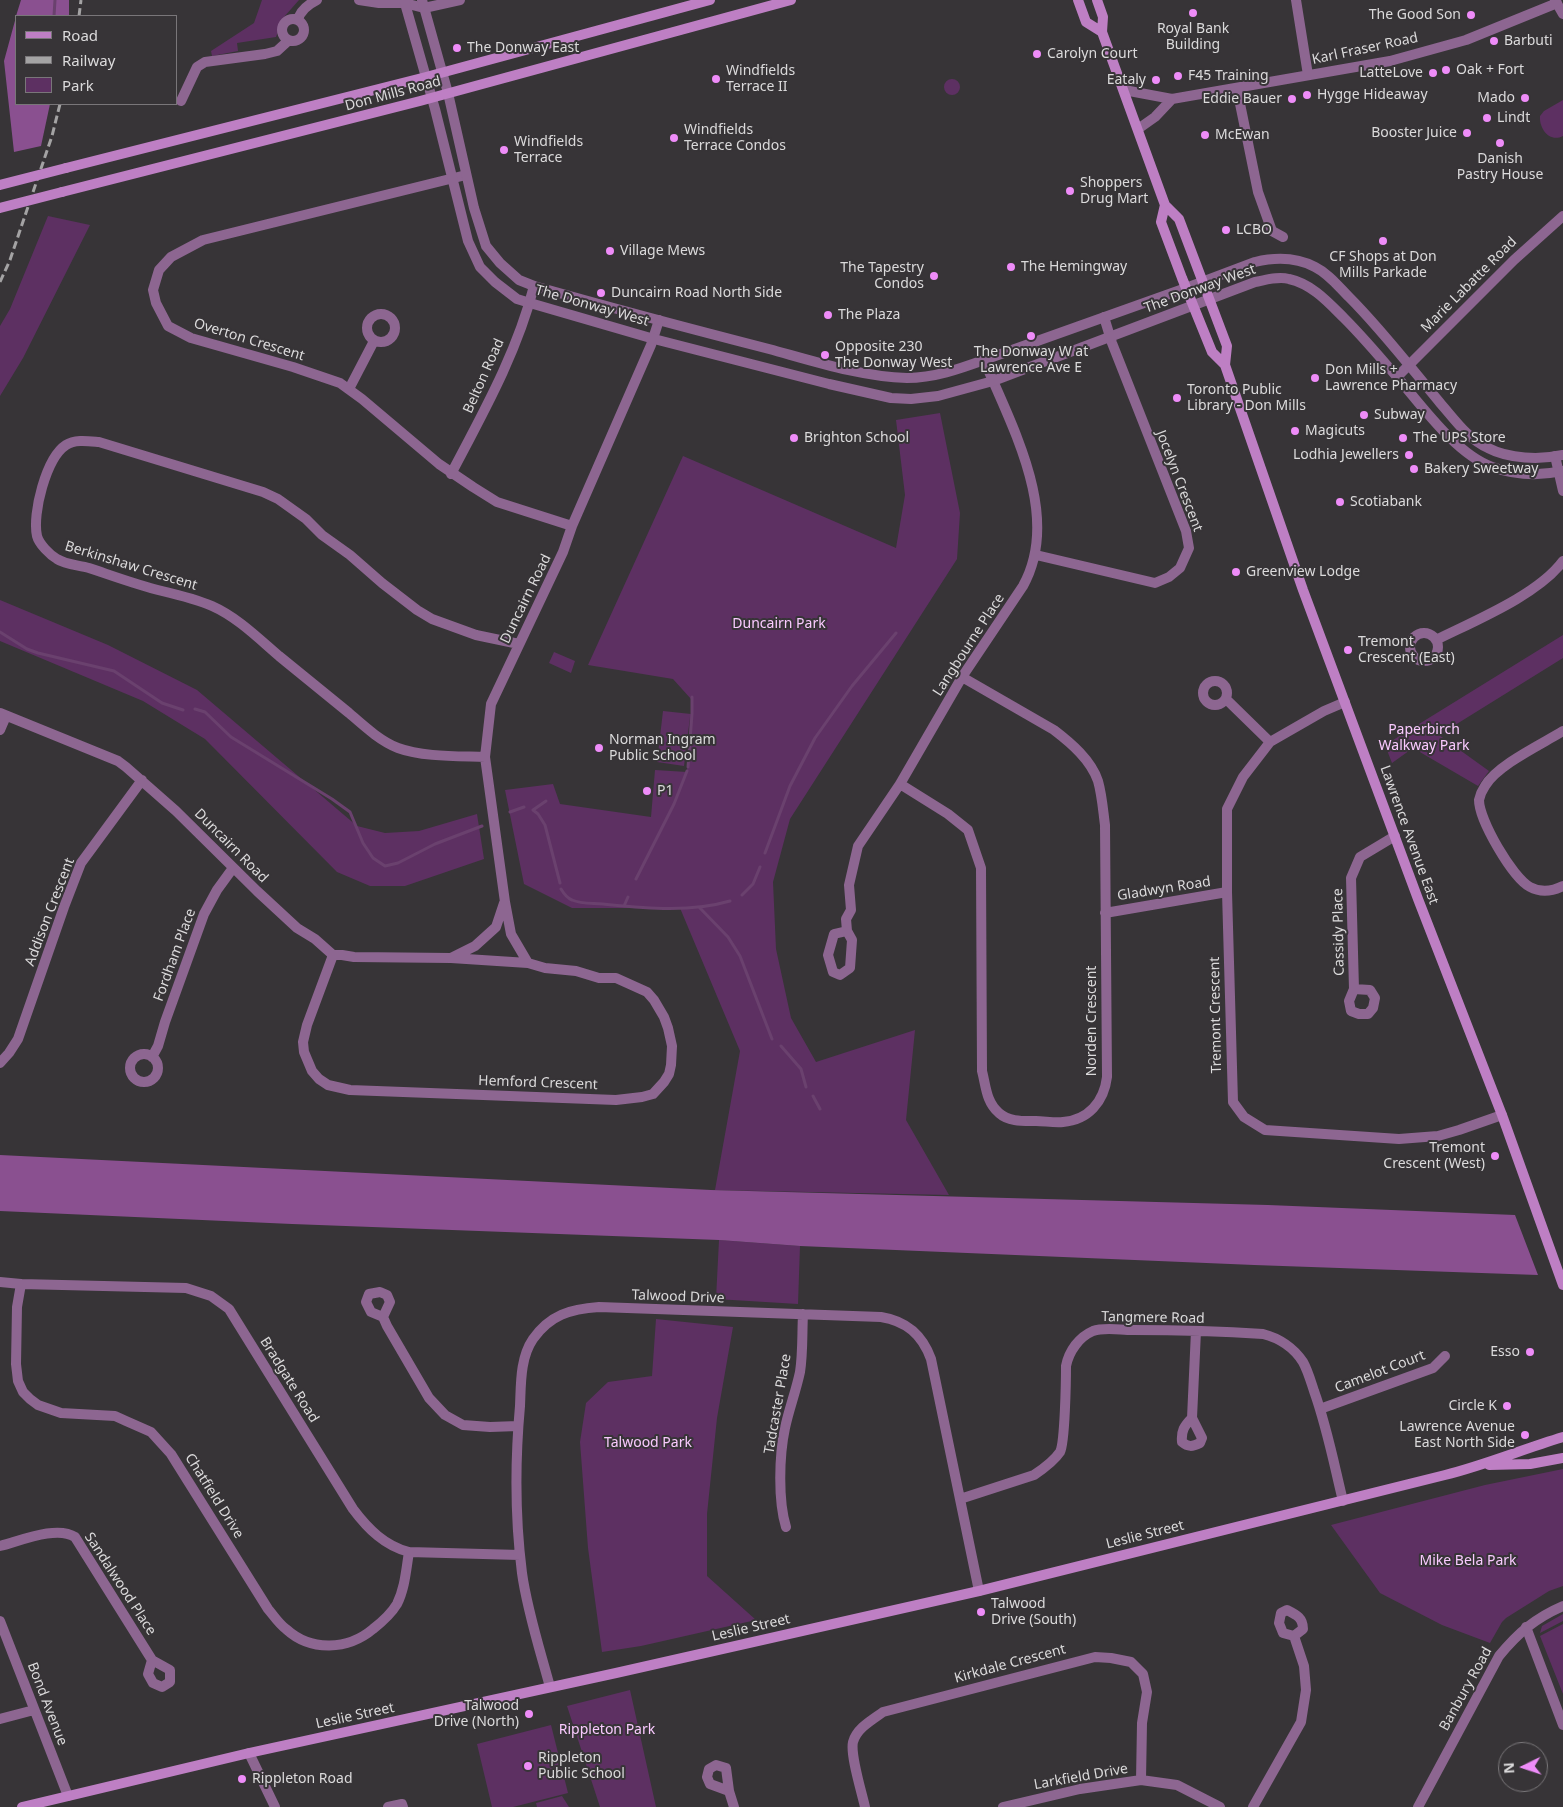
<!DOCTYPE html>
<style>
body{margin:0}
#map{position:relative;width:1563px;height:1807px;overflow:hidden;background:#373437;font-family:"Noto Sans",sans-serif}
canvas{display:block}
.legend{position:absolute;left:15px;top:15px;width:162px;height:90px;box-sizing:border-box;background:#373437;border:1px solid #797679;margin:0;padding:6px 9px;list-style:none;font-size:15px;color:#dbdadb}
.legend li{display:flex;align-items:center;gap:10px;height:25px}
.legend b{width:25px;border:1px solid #797679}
.north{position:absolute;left:1498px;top:1742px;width:50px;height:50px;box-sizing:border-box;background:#373437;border:1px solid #797679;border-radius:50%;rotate:266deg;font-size:14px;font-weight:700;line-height:20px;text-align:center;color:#dbdadb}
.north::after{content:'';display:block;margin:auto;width:18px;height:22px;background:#ee8cf8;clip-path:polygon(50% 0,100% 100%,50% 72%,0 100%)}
</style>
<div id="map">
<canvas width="1563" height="1807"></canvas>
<ul class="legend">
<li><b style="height:6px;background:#be7fc4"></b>Road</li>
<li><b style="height:6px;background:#a4a3a4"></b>Railway</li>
<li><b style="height:14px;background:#5d3062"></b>Park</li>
</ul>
<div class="north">N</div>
</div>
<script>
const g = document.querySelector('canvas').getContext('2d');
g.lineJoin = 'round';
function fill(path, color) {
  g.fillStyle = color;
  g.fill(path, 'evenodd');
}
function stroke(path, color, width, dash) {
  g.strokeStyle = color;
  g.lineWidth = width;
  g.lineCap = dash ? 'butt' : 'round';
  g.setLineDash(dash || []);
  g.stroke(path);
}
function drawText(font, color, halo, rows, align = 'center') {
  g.font = font + ' "Noto Sans",sans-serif';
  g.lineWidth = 4;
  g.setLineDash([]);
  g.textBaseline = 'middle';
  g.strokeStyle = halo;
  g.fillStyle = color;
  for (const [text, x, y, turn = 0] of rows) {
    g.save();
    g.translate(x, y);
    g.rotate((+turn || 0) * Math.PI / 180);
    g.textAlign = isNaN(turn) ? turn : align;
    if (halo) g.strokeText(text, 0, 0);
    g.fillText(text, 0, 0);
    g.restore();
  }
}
const green = new Path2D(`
 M262 0H299L284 17 276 37 237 43 238 51 212 56 211 51 254 23Z
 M944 87a8 8 0 1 1 16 0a8 8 0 1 1-16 0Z
 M1563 100V136C1550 143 1539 129 1540 116L1544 111Z
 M48 216 90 225 23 358 0 396V326L10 309Z
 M940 413 960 513 957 559 790 819 773 882 776 949 791 1018 816 1062 915 1030 906 1120 949 1195 715 1190 740 1051 680 908H572L524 884 505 790 553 784 560 804 651 817 655 770 687 772 690 717 684 766 657 762 663 711 691 714V699L673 679 588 665 683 456 896 548 905 495 896 420Z
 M0 600 108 645 197 690 357 826 385 833 419 831 477 814 484 859 405 886H370L337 872 205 739 143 701 0 641Z
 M1563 635V658L1439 735 1489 771 1478 786 1413 748 1392 763 1385 745Z
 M554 652 575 661 571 673 549 663Z
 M719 1240 800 1246 798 1304 716 1299Z
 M656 1319 733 1327 717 1418 707 1514V1576L756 1620 641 1646 602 1652 588 1548 580 1442 586 1403 608 1382 652 1376Z
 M1563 1469V1586L1549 1591 1506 1618 1502 1622 1490 1643 1442 1625 1380 1593 1331 1525 1485 1485Z
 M1563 1614V1621L1540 1633 1542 1626Z
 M1563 1624V1694L1540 1636Z
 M630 1690 656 1807H600L567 1706Z
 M551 1725 568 1793 513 1807H492L477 1744Z
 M562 1796 569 1807H537L536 1803Z`);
const forest = new Path2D(`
 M21 0H69V16H16Z
 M16 17V104H50L41 146 14 152 4 61Z
 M0 1155 711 1190 1268 1205 1515 1215 1538 1275 1254 1265 800 1246 719 1240 292 1224 0 1211Z`);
const stream = new Path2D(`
 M54 16 55 0
 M0 632 27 649 38 653 114 671 162 703 183 710
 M195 709 205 712 231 737 332 799 350 812 363 843 373 858 385 866 398 863 435 844 482 826
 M688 767 692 714V697
 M546 801 533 810 538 814 545 825 560 883
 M510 812 524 807
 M765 853 790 786 815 738 852 686 896 633
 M636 879 674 804 687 771
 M561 889C564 894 567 898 572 900 581 904 593 903 603 904 644 908 689 913 730 901
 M742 895 753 884 760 867
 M624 906 628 897
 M699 907 728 937 740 956 772 1039
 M781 1046 801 1069 806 1087
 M813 1096 820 1109`);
const minor = new Path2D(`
 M359 0 379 3H404L424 8 460 0
 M1296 0 1308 75
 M1555 0 1563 14
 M282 30a11 11 0 1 1 22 0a11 11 0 1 1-22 0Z
 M298 20C300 11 309 4 317 0
 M1237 89 1258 192 1272 231 1283 237
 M1124 90 1172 99 1390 61 1466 40 1557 3
 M181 101 197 67 205 62 265 54 277 51 289 40
 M1138 129 1155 117 1172 99
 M466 175 203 240 171 257 159 270 153 290 156 303 168 326 191 338 293 367 340 383 362 399 439 464 473 487 497 502 572 526
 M367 328a14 14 0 1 1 28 0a14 14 0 1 1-28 0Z
 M1397 377 1514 260 1563 216
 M349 389 374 341
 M1555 456 1563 491
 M451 474C483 413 517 353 534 286
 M1036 555 1155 583 1169 577 1180 568 1189 548 1186 531 1112 343 1104 317
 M1410 647a14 14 0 1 1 28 0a14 14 0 1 1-28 0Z
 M1436 640C1474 621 1538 595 1563 561
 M1203 693a12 12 0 1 1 24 0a12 12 0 1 1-24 0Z
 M1226 699 1270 742
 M1345 702 1324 711 1270 742 1243 777 1227 809V892L1233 1102 1244 1117 1265 1130 1399 1139 1438 1136 1459 1130 1502 1115
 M0 713 118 761 126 767 176 811 257 891 297 928 315 939 333 955
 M0 730 6 716
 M1563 731C1542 744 1497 765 1485 786 1483 789 1480 795 1479 800 1479 820 1512 877 1530 887 1541 893 1553 891 1563 886
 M485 757C459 756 422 757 398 748 380 741 364 726 349 713 326 694 302 675 279 656 258 638 237 617 212 606 196 599 179 595 162 591 137 585 113 576 89 568 79 565 66 565 57 559 50 555 39 544 37 536 32 514 46 458 66 445 75 439 88 441 99 442L263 492 278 499 306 519 322 535 350 555 382 583 417 610 432 619 476 635 519 644
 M900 784 948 814 968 830 981 868 982 1071C986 1086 986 1102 999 1113 1009 1122 1023 1121 1036 1121 1044 1121 1055 1123 1063 1122 1088 1120 1104 1102 1107 1077L1105 825C1103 810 1102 795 1098 781 1091 760 1071 743 1054 730L962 677
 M1105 913 1227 892
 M847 931 834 934 828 955 833 972 840 975 850 968 852 940 847 931 846 919 851 910 849 885 858 846 900 784 962 677 1023 586C1062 516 1012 427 984 360
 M333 955H342L354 957 451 958 528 963 545 968 576 971 599 978H616L647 992 654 1000 664 1017 668 1028 672 1046 671 1065 669 1074 664 1082 653 1094 642 1097 616 1100 350 1090 328 1085 319 1079 312 1071 304 1052 303 1042 307 1025Z
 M451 958 475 946 496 927 504 903
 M528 963 511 934 505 902 485 757 491 704 563 552 572 526 651 345 659 320
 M1354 989 1370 990 1375 998 1373 1008 1368 1014H1359L1351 1011 1349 1001 1354 989 1351 878 1360 857 1395 836
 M130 1068a14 14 0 1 1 28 0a14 14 0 1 1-28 0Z
 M152 1057 158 1046 165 1022 204 914 217 890 233 868
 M0 1063 9 1053 18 1039 64 907 81 863 142 780
 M0 1282 21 1284 186 1288 211 1296 229 1309 353 1509C368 1529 385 1546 409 1552L520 1555
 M21 1284 17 1307 16 1364 18 1381 23 1392 30 1399 38 1405 61 1413 115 1416 126 1421 151 1432 171 1454 268 1609C274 1616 279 1624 286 1629 311 1652 348 1650 373 1629 382 1622 391 1614 397 1604 405 1588 406 1570 409 1552
 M383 1317 371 1312 366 1302 369 1294 380 1292 387 1295 390 1302 383 1317 387 1326 429 1398 445 1415 463 1425 490 1427 518 1426
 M1320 1409 1433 1368 1445 1356
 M1192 1418 1202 1438 1200 1443C1192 1447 1188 1447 1182 1442 1181 1431 1184 1426 1192 1418L1196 1331
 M960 1499 1034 1475C1043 1469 1054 1461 1060 1452 1065 1443 1066 1379 1066 1366 1069 1351 1079 1337 1093 1331 1104 1327 1120 1330 1132 1330 1175 1330 1219 1331 1263 1334 1279 1338 1294 1348 1303 1362 1308 1371 1311 1382 1314 1391 1327 1427 1334 1464 1343 1501
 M786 1527C778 1501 779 1456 785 1428 789 1409 796 1391 800 1372 803 1353 802 1333 803 1314
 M0 1546C20 1541 57 1525 75 1537L152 1660 170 1670V1682L162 1687 153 1683 148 1674 152 1660
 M1287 1610C1297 1615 1303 1618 1303 1629L1294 1636 1283 1633 1279 1623 1281 1613Z
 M0 1621 68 1796
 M1526 1627 1563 1725
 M550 1687C540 1650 527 1610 522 1573 515 1518 515 1461 520 1406 521 1384 520 1358 533 1339 550 1315 570 1309 599 1307L881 1317C906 1321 922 1334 931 1359L979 1591
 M0 1719 34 1710
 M249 1753 275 1807
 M729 1791 710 1784 707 1777 709 1769 716 1765 726 1768 729 1791 734 1807
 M388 1807 402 1804 403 1807
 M865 1807C862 1793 850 1755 853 1742 857 1728 872 1720 883 1712L1095 1657 1111 1658 1131 1662 1143 1674 1147 1692 1142 1723 1141 1780
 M1003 1807 1080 1789 1141 1780 1177 1785 1220 1807
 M1253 1807 1301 1722 1306 1690 1304 1666 1294 1636`);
const tertiary = new Path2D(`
 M404 0 435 109 468 241 480 267 495 282 517 299 530 303 654 339 829 384 891 398 911 399 938 396 993 381 1255 282C1266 280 1278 276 1289 279 1312 284 1328 302 1344 318 1362 336 1380 357 1397 377 1422 406 1456 454 1492 467 1515 475 1540 476 1563 471
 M422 0 448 93 474 208 486 246 500 263 519 280 534 286C612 308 691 329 769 349 813 361 862 377 907 378 934 378 959 369 984 360L1186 288 1255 262C1276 257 1296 257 1315 267 1329 274 1338 286 1349 297 1382 330 1411 368 1441 404 1455 420 1468 439 1488 448 1509 459 1540 460 1563 455
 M1418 1807 1499 1656C1518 1633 1535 1618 1563 1606`);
const secondary = new Path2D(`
 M1078 0 1086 22 1102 32
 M1097 0 1103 17 1102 32 1165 205 1179 219 1227 346 1225 365 1303 590 1418 899 1502 1115 1563 1285
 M66 168 426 77 710 0
 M62 192 420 101 791 0
 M1165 205 1161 222 1182 278 1212 352 1225 365
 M1489 1465 1530 1464 1563 1458
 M22 1807 249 1753 616 1673 979 1591 1445 1475C1485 1465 1523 1449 1563 1437`);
const rail = new Path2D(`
 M79 16 81 0
 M0 282 10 260 52 136 60 104`);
const secondaryBridge = new Path2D(`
 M0 185 66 168
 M0 208 62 192`);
const markers = [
 [1193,13,5,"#ee8cf8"],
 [1471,15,5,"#ee8cf8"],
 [1494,41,5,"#ee8cf8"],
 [457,48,5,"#ee8cf8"],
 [1037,54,5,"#ee8cf8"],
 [1446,70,5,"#ee8cf8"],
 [1433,73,5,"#ee8cf8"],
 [1178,76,5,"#ee8cf8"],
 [716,79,5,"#ee8cf8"],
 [1156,80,5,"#ee8cf8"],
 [1307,95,5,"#ee8cf8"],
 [1525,98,5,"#ee8cf8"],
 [1292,99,5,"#ee8cf8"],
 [1487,118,5,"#ee8cf8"],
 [1467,133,5,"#ee8cf8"],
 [1205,135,5,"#ee8cf8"],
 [674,138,5,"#ee8cf8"],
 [1500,143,5,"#ee8cf8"],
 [504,150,5,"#ee8cf8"],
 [1070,191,5,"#ee8cf8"],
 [1226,230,5,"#ee8cf8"],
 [1383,241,5,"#ee8cf8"],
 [610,251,5,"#ee8cf8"],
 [1011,267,5,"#ee8cf8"],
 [934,276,5,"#ee8cf8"],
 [601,293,5,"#ee8cf8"],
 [828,315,5,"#ee8cf8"],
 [1031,336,5,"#ee8cf8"],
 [825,355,5,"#ee8cf8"],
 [1315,378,5,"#ee8cf8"],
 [1177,398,5,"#ee8cf8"],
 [1364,415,5,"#ee8cf8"],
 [1295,431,5,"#ee8cf8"],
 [794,438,5,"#ee8cf8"],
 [1403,438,5,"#ee8cf8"],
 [1409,455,5,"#ee8cf8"],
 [1414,469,5,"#ee8cf8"],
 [1340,502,5,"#ee8cf8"],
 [1236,572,5,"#ee8cf8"],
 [1348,650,5,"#ee8cf8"],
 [599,748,5,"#ee8cf8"],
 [647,791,5,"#ee8cf8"],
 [1495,1156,5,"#ee8cf8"],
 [1530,1352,5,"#ee8cf8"],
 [1507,1406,5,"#ee8cf8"],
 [1525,1435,5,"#ee8cf8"],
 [981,1612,5,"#ee8cf8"],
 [529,1714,5,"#ee8cf8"],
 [528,1766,5,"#ee8cf8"],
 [242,1779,5,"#ee8cf8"]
];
const poiNames = [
 ["The Good Son",1461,15,"right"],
 ["Royal Bank",1193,29,"center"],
 ["Building",1193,45,"center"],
 ["Barbuti",1504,41],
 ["The Donway East",467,48],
 ["Carolyn Court",1047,54],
 ["Oak + Fort",1456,70],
 ["Windfields",726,71],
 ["Terrace II",726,87],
 ["LatteLove",1423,73,"right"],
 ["F45 Training",1188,76],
 ["Eataly",1146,80,"right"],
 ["Hygge Hideaway",1317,95],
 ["Mado",1515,98,"right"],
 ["Eddie Bauer",1282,99,"right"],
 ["Lindt",1497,118],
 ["Windfields",684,130],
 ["Terrace Condos",684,146],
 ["Booster Juice",1457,133,"right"],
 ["McEwan",1215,135],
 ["Windfields",514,142],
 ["Terrace",514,158],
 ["Danish",1500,159,"center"],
 ["Pastry House",1500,175,"center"],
 ["Shoppers",1080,183],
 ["Drug Mart",1080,199],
 ["LCBO",1236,230],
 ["Village Mews",620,251],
 ["CF Shops at Don",1383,257,"center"],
 ["Mills Parkade",1383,273,"center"],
 ["The Hemingway",1021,267],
 ["The Tapestry",924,268,"right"],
 ["Condos",924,284,"right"],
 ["Duncairn Road North Side",611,293],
 ["The Plaza",838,315],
 ["Opposite 230",835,347],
 ["The Donway West",835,363],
 ["The Donway W at",1031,352,"center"],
 ["Lawrence Ave E",1031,368,"center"],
 ["Don Mills +",1325,370],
 ["Lawrence Pharmacy",1325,386],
 ["Toronto Public",1187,390],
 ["Library - Don Mills",1187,406],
 ["Subway",1374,415],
 ["Magicuts",1305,431],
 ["Brighton School",804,438],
 ["The UPS Store",1413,438],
 ["Lodhia Jewellers",1399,455,"right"],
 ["Bakery Sweetway",1424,469],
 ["Scotiabank",1350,502],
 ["Greenview Lodge",1246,572],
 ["Tremont",1358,642],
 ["Crescent (East)",1358,658],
 ["Norman Ingram",609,740],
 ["Public School",609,756],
 ["P1",657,791],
 ["Tremont",1485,1148,"right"],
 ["Crescent (West)",1485,1164,"right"],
 ["Esso",1520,1352,"right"],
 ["Circle K",1497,1406,"right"],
 ["Lawrence Avenue",1515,1427,"right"],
 ["East North Side",1515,1443,"right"],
 ["Talwood",991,1604],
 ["Drive (South)",991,1620],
 ["Talwood",519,1706,"right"],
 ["Drive (North)",519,1722,"right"],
 ["Rippleton",538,1758],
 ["Public School",538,1774],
 ["Rippleton Road",252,1779]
];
const streetNames = [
 ["Karl Fraser Road",1365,49,-12],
 ["Don Mills Road",393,94,-15],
 ["Marie Labatte Road",1469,285,-45],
 ["The Donway West",1200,289,-20],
 ["The Donway West",592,306,16],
 ["Overton Crescent",249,340,17],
 ["Belton Road",484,376,-66],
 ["Jocelyn Crescent",1179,481,69],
 ["Berkinshaw Crescent",131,566,17],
 ["Duncairn Road",526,599,-64],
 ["Langbourne Place",969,645,-57],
 ["Lawrence Avenue East",1409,835,70],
 ["Duncairn Road",231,846,45],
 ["Gladwyn Road",1164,889,-9],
 ["Addison Crescent",50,912,-69],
 ["Cassidy Place",1339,932,-91],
 ["Fordham Place",175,955,-70],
 ["Tremont Crescent",1216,1015,-91],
 ["Norden Crescent",1092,1021,-90],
 ["Hemford Crescent",538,1083,2],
 ["Talwood Drive",678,1297,2],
 ["Tangmere Road",1153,1318,1],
 ["Camelot Court",1380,1372,-21],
 ["Bradgate Road",289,1380,58],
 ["Tadcaster Place",778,1404,-80],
 ["Chatfield Drive",214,1496,58],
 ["Leslie Street",1145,1535,-14],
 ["Sandalwood Place",120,1584,57],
 ["Leslie Street",751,1628,-13],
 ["Kirkdale Crescent",1010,1664,-15],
 ["Banbury Road",1466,1689,-61],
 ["Bond Avenue",47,1704,69],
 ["Leslie Street",355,1716,-12],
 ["Larkfield Drive",1081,1777,-10]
];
const parkNames = [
 ["Duncairn Park",779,624],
 ["Paperbirch",1424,730],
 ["Walkway Park",1424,746],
 ["Talwood Park",648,1443],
 ["Mike Bela Park",1468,1561],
 ["Rippleton Park",607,1730]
];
fill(green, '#5d3062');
fill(forest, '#8a5090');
stroke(stream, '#6a416e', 3);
stroke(minor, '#8d6691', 10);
stroke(tertiary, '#8d6691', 10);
stroke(secondary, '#be7fc4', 10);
stroke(rail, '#a4a3a4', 3, [8, 4]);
stroke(secondaryBridge, '#be7fc4', 10);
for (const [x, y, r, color] of markers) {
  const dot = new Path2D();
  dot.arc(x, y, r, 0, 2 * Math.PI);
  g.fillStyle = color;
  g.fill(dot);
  stroke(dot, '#373437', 2);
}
drawText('14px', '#dbdadb', '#373437', poiNames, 'left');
drawText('14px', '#dbdadb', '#373437', streetNames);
drawText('14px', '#facaff', '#373437', parkNames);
</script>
